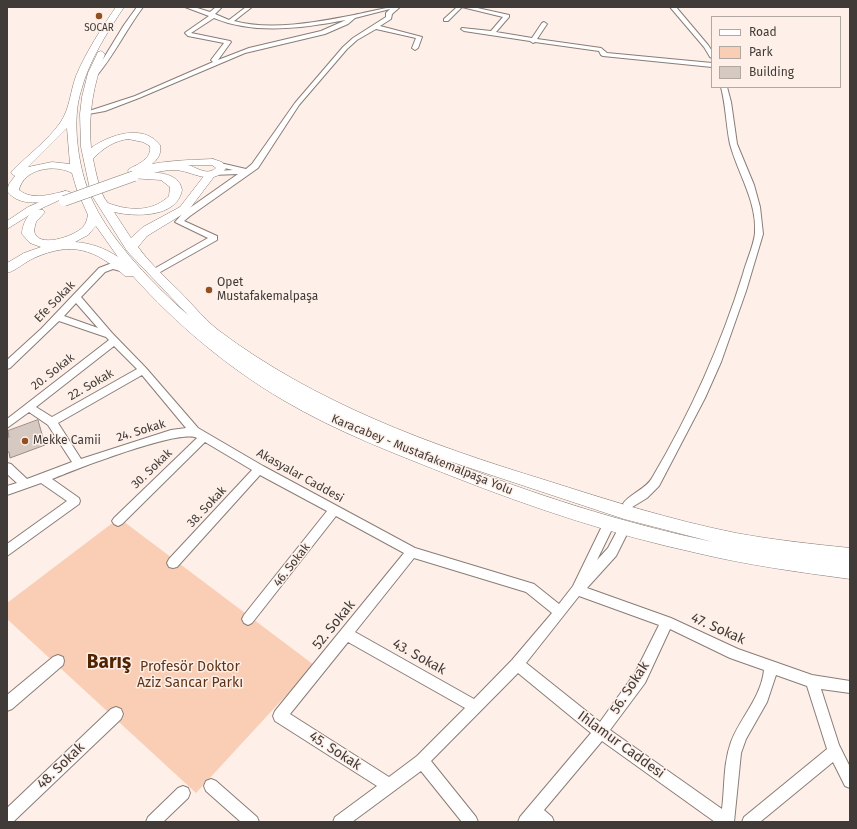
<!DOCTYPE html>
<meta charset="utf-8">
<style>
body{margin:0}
#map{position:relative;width:857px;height:829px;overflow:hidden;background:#fef0e9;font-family:"Fira Sans",sans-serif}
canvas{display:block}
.frame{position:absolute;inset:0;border:8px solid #403b38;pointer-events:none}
.legend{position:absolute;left:711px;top:16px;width:130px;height:72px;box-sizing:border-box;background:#fef0e9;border:1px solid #b2a8a2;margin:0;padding:5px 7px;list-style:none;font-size:12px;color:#403b38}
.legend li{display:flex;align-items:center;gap:8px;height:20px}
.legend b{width:20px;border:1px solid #b2a8a2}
</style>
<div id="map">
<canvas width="857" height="829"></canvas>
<div class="frame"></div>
<ul class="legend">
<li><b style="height:5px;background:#fff"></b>Road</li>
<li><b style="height:11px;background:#f9ceb5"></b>Park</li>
<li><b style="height:11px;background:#d6c9c2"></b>Building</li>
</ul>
</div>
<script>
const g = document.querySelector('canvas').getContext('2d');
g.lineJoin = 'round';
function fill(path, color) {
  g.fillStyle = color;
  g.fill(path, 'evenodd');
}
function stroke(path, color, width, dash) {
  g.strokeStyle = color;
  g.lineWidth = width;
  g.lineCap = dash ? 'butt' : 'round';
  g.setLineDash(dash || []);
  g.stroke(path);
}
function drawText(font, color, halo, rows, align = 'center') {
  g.font = font + ' "Fira Sans",sans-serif';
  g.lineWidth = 3;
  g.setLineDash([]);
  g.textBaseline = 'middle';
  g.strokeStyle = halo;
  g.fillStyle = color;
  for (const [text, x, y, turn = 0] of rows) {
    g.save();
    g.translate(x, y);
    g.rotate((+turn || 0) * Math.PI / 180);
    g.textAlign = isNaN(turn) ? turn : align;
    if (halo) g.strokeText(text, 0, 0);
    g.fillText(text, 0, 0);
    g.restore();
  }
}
const green = new Path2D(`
 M119 518 314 665 196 793 7 619V603Z`);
const building = new Path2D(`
 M38 420 45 445 10 458 9 452H7V438L9 437 8 431Z`);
const minor = new Path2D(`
 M137 7H143C125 31 113 58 93 80H89L88 79 102 61 124 25Z
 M185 7H194L210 12 216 7H222L215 14 229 20 246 7H252L234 21C270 31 318 22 354 15 370 12 384 7 400 7L392 14 391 19 380 26 422 37 418 48 415 50 412 48 416 38 376 29 357 40 347 49 299 105 258 168 190 216 184 221 217 236V240L155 275 151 272 152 270 208 238 175 222 184 212 238 174 212 175 211 173 215 171 233 170 216 166V162L246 169 252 164 295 103 343 47 353 38 386 17V13L390 9 355 18 348 24 325 34 245 53 139 98 105 111 83 115V113L135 96 213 62 211 60 224 43 188 36 185 33 186 32 209 16ZM214 18C255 35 303 28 346 20L321 31 249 48 218 60 231 42 230 41 191 33Z
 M457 7H473L509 15V17L496 32 532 38 542 23 544 22 547 24 537 39 601 48 607 53 712 63V67L603 56 601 55 599 51 535 42 533 43 530 41 464 31 461 29 462 28 491 31 503 17 462 7 448 21H444V19Z
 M670 7H676L708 45 712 51V58L710 57 704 47Z
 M721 87H727L731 102 737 144 754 185 760 207 763 234 746 291 721 362 705 398 659 486 647 498 629 509 625 507 623 504C628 495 646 489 652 478 690 414 721 345 743 274 746 262 754 245 755 233 757 201 738 174 730 144 726 125 726 106 721 87Z
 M112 263 127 267 128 269 124 272 113 269 105 272 81 297 112 333 146 368 198 428 263 466 415 548 534 584 559 604 573 586 605 520 609 518 613 520 615 523 597 560 608 548 617 531 621 529 625 531 627 534 616 556 587 588 671 618 738 649 812 675 850 681V693L821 689 839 745 850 767V788L845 786 833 762 760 822H742L744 817 827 749 807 686 776 675 767 702 746 739 741 753 734 822H715L602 741 544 810 552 817 554 822H518L520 817 591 733 518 673 431 761 476 817 478 822H462L421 771 352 822H333L335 817 377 786 275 721 273 716 275 711 404 553 336 516 252 623 248 625 244 623 242 619 244 615 327 511 260 475 177 567 173 568 169 567 167 563 169 559 252 470 205 442 122 524 118 526 114 524 112 521 114 518 197 438C181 428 74 470 52 479L79 498 80 501 79 504 7 556V544L67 501 41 483 7 495V486L17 483 7 474V463L11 464 27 479 72 462 48 425 29 412 7 428V419L109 340 106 337 59 321 10 368 7 369V360L41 329 99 268ZM76 303 98 328 64 316ZM114 346 137 369 52 417 36 407ZM142 375 186 428 171 430 81 459 58 423ZM414 558 526 592 552 613 512 660 474 699 355 632ZM579 596 659 625 635 673 600 722 526 663ZM670 629 730 658 764 670C761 698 740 718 731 742 723 764 725 787 722 809L610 730 645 683ZM348 642 465 708 417 756 389 777 290 714Z
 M58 655 63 657 64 661 63 665 12 709 7 711V695L53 657Z
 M116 707 121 709 123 714 121 719 13 822H7V808L111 709Z
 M211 779 216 781 257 817 259 822H241L206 791 204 786 206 781Z
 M183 786 188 788 190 793 188 798 163 822H146L148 817 178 788Z`);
const major = new Path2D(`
 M213 159 222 162 226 168C212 188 192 170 174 170 160 170 147 175 134 179L131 178 129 176 132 174 128 171 130 169C157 161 184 160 213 159ZM188 165H212L216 168C207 176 198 168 188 165Z
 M65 191 68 192 70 194 68 196 36 211 7 229V221L28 207Z`);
const highway = new Path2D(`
 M116 7H124C107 33 89 60 81 91 76 106 76 123 77 139 79 161 84 184 94 204 113 243 155 286 188 315L127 251 91 194 81 147 80 114 82 97 88 73 98 52 101 51 105 54C93 85 88 115 91 148 109 135 143 123 160 145 163 160 149 166 138 173 153 172 179 171 182 190 177 218 135 217 114 212L131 238 143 227 180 207 207 172H215L216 174 188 211 147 236 138 247C148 261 161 273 173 285 188 299 202 317 218 330 315 403 430 445 545 480 608 500 671 520 736 533 774 540 812 544 850 548V579C798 572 747 565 697 553 614 535 533 508 454 477 396 454 337 432 283 400 227 367 176 324 133 276H125C95 249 72 241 34 258 25 262 17 270 7 273V263L24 253 41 247 30 243 22 234C22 223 31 206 43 210L45 212 36 222 34 230C36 250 75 236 83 227 86 224 87 219 88 215L77 190 72 173C55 164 24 168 19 190 33 201 51 194 66 191L70 192 72 194 70 196C51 201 21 210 7 191L9 184 15 176 11 173 12 171C27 156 48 140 60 123 70 109 70 92 76 76 86 52 101 29 116 7ZM67 128 70 164 52 162 28 167ZM128 139 143 142 150 146C152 159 138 164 129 169L128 171 130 174 129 176 130 178 161 180 170 187 169 196C155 210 135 211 117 206 114 205 110 204 108 203 100 196 95 168 93 159 103 148 114 141 128 139ZM96 226 118 257C105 248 90 243 75 242L88 235ZM446 460 624 519 713 542C622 523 533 494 446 460Z`);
const majorBridge = new Path2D(`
 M64 201 134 176`);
const markers = [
 [99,16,4,"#924f20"],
 [209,290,4,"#924f20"],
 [25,441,4,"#924f20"]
];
const farPoinames = [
 ["SOCAR",99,28]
];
const poiNames = [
 ["Opet",217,283],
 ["Mustafakemalpaşa",217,297],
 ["Mekke Camii",33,441]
];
const streetNames = [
 ["Efe Sokak",55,302,-46],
 ["20. Sokak",53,372,-38],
 ["22. Sokak",91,385,-30],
 ["24. Sokak",141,431,-17],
 ["Karacabey - Mustafakemalpaşa Yolu",422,455,22],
 ["30. Sokak",152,469,-44],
 ["Akasyalar Caddesi",300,476,29],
 ["38. Sokak",207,507,-47],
 ["46. Sokak",292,565,-52]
];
const nearStreetnames = [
 ["52. Sokak",334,625,-51],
 ["47. Sokak",718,629,24],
 ["43. Sokak",419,657,29],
 ["56. Sokak",630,688,-57],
 ["Ihlamur Caddesi",621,745,36],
 ["45. Sokak",335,751,33],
 ["48. Sokak",61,766,-44]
];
const nearParknames = [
 ["Profesör Doktor",190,667],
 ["Aziz Sancar Parkı",190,683]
];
const nearDistrictnames = [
 ["Barış",109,663]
];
fill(green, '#f9ceb5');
fill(building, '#d6c9c2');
stroke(building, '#988c85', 1);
stroke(minor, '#897d77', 2);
stroke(major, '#897d77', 1);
stroke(highway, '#897d77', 1);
fill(minor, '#fff');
fill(major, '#fff');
fill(highway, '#fff');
stroke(majorBridge, '#897d77', 11, []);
stroke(majorBridge, '#fff', 10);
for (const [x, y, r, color] of markers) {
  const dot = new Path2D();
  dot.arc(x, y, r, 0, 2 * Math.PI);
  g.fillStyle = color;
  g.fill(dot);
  stroke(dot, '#fef0e9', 1.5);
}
drawText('10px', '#403b38', '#fef0e9', farPoinames);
drawText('12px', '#403b38', '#fef0e9', poiNames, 'left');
drawText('12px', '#403b38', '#fef0e9', streetNames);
drawText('14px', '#403b38', '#fef0e9', nearStreetnames);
drawText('14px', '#5e3316', '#fef0e9', nearParknames);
drawText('bold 19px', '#502401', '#fef0e9', nearDistrictnames);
</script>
